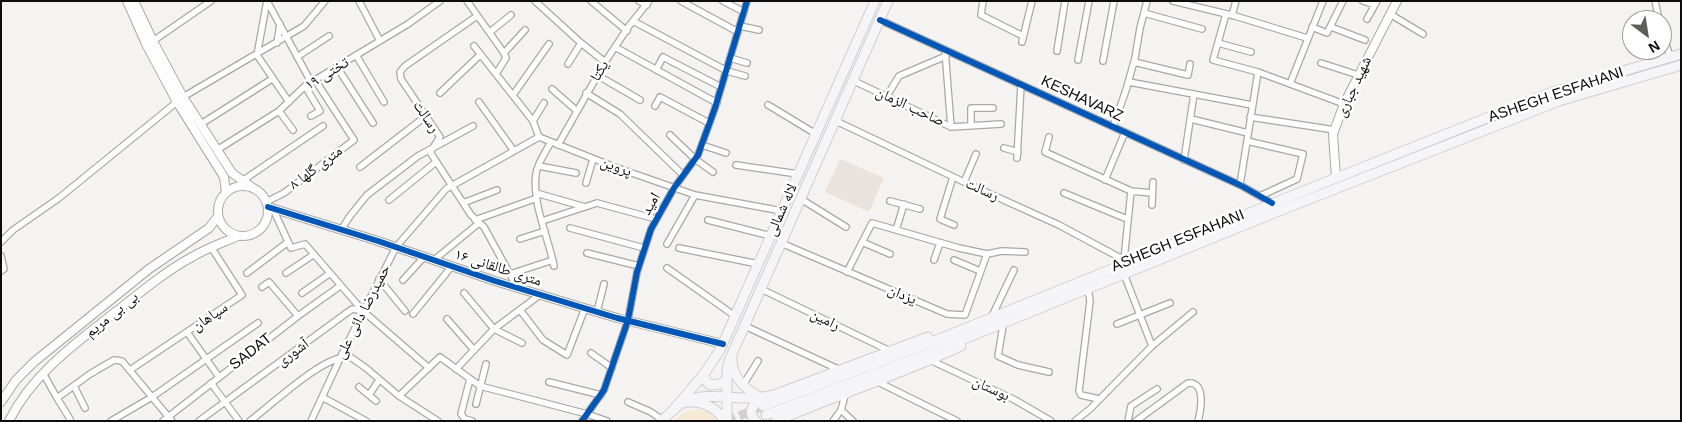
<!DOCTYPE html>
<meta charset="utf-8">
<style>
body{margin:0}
#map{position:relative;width:1682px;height:422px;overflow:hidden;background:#f5f3f1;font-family:Helvetica,sans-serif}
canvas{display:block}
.frame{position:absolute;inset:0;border:2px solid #0e0c0b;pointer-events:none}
.north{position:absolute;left:1622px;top:10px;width:50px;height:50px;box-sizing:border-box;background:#fff;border:1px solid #9f9e9d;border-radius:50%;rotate:149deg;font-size:14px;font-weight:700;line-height:20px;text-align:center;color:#0e0c0b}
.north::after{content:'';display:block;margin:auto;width:18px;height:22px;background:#5f5d5c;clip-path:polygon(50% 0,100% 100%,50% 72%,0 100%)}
</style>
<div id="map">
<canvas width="1682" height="422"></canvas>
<div class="frame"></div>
<div class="north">N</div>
</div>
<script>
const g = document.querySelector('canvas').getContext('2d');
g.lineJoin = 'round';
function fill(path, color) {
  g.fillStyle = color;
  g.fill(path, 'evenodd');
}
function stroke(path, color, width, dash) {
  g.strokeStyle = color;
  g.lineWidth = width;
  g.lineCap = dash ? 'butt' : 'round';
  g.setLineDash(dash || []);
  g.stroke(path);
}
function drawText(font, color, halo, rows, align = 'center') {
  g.font = font + ' Helvetica,"Noto Naskh Arabic",sans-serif';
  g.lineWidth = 5;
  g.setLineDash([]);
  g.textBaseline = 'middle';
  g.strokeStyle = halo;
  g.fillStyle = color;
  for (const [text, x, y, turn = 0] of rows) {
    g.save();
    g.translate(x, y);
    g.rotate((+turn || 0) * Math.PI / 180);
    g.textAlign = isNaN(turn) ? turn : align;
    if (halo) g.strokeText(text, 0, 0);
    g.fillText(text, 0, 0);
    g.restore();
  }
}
const built = new Path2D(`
 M840 159 884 178 869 212 825 192Z`);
const green = new Path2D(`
 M696 409C705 410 711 413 717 421H673L684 412Z`);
const primaryTunnel = new Path2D(`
 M727 421 763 406
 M749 421 766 415`);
const street = new Path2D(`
 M267 1 257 55 289 102
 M267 1 311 82
 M359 1 380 41
 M467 1 504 53 506 58 496 74 533 121 539 137 612 166 695 195 782 211
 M535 1 581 43 605 62
 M591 1 627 31
 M639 1 647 5
 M681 1 738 32
 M723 1 744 12
 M983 1 981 15 1023 36
 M1173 1 1235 16 1307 38
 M1363 1 1375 5
 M1655 1 1659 20
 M1144 13 1202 29
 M1226 14 1213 60 1258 72 1344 104
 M1390 14 1423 34
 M1232 15 1236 1
 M477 16 405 66 400 72 401 79 440 137 430 152 471 215 484 227 517 287
 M1367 19 1377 1
 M880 20 1240 185 1272 203
 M633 21 727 71 745 76
 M740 26 759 30
 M1312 27 1327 33 1343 1
 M1331 27 1365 40
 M1662 30 1670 57
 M490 32 511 15
 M153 41 211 1
 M1022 42 1032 1
 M277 43 280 24
 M1218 43 1251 52
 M474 46 496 74
 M615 47 717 103
 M945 50 951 127
 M1057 51 1065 1
 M504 53 525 30
 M356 55 384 102
 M297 57 329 36
 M730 58 747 63
 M1078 60 1089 1
 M1103 61 1114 1
 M1134 62 1188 75 1190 64
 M1321 63 1358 75
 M568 64 581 43
 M337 67 373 123
 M656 70 663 57 721 87
 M597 75 640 100
 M854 81 951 127 1001 124
 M1129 82 1252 105
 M1290 84 1323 1
 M305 86 320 111 311 116
 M552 89 577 111
 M440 93 480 55
 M586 93 620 114 683 175
 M513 95 549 44
 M887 96 899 76 946 56
 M479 102 514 151
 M768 105 816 134
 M655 106 660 97 709 123
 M279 111 293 130
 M1250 117 1335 130
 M1191 119 1248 133
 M533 121 544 103
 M836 121 964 182 1059 225 1128 262
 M201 124 272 79
 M971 126V108H993
 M1113 127 1126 90 1135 58 1140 28 1147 1
 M670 135 695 159 713 172
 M1049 137 1045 152 1131 191 1152 193
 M1247 141 1303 154 1297 179 1260 196
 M551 142C546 151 537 164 536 174 532 204 548 236 554 266
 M558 145 605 62 629 26 649 1
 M702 145 726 153
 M1004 148 1018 152
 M217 150 279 111 305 86 408 24 440 1
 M1017 158 1021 85
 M1184 160 1194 94
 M736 165 798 174
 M539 166 576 173
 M360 167 426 116
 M953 177 940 219 954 225
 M1105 180 1125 132
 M242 181 323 126
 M964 182 976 154
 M586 183 593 159
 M1240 185 1258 72
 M536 193 585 207
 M1064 193 1127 219
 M801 199 846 227
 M389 200 436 162
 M890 201 920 209
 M266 202 284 193 354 140 315 80
 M463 203 497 190
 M1152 205 1153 182
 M273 209 291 248 305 244 363 311 429 368
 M475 220 537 198
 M708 220 771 236
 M542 221 597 203 656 219
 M570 228 644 248
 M341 230 350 216 367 195 418 156 473 126
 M896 230 904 204
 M520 239 545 231
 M1 242 13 230 59 198 183 97 304 26 325 1
 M862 242 890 254
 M781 243 947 314 965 315 987 254
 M667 244 695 195
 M679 248 758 264
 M587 253 639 266
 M1 256 4 269 1 271
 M434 260 479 223
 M934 260 940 243
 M954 260 980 271
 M1124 260 1131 191
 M667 268 735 316
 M847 272 872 223 959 248 987 254 1002 251 1025 252
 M247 273 288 242
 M286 273 313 255
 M510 274 553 260
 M1124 274 1152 346
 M379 279 405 311
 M403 280 424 257
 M262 287 269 282 298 316
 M1088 288 1090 301 1079 391 1081 395 1099 399
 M761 289 890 351
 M302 293 329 274
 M464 293 494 329 522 343
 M520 310 543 340 567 355 585 308
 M597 312 604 284
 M413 314 452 266
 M993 314 1014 270
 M447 319 474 350
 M1117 324 1170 303
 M745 326 840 370
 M1003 326 998 356 1018 365 1049 372
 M187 332 219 377
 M343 352 366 368 399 396 438 421
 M591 353 612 368
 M930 360 1015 400 1051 421
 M456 369 494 329 541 294
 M130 370 242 295 211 247
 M43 373 57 398
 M470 379 461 414 465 419 472 421
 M876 381 957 421
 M549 382 601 395
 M211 383 239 421
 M743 385 758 361
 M74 386 85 408
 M359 387 376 401
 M369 395 379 380
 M399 396 440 357 480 386 587 414 607 421
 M322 397 366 421
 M628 402 651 412 662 420
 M476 404 486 364
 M841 410 853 421
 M70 419 57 398 90 374 114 360 122 361 172 421
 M111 421 152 397 258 323
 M163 421 298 316 340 286
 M199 421 352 309 363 311
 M250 421C272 404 315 364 340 358
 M311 421 343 352 396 247 446 189 539 137
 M582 421 604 390 628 320 637 272 651 229 674 188 698 155 715 108 747 1
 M833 421 841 410 846 392
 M1075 421 1090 409 1152 346 1193 312
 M1128 421 1131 406 1157 389
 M1136 421 1188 383C1206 381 1201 410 1198 421`);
const secondary = new Path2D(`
 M127 1 146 44 177 102 224 177 226 193
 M134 1 153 41 183 97 232 173 253 188
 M1336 178 1333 134 1344 104 1397 1
 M218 211a25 25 0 1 1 50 0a25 25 0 1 1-50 0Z
 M268 207 378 241 495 281 617 318 723 344
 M1 402 16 380 34 362 149 269 209 228 218 216
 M9 421C32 374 77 342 118 310 142 291 166 271 192 257 207 248 222 243 238 236`);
const primary = new Path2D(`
 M732 357C731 377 745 389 760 397
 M704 374 706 381 710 385 721 384 727 379
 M690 402C704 401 717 409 725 421
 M684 403C702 392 726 398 746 398 756 398 766 397 777 394L928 337
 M763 406 927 344 1326 182 1552 92 1681 54
 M674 409 704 374 720 350 875 1
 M766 415 927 354 1274 213 1559 101 1681 65
 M661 421 678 406
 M727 421V371L729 361 888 1
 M756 421C746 412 754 402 764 397
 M776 421C837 395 901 374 961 346`);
const cycleway = new Path2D(`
 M880 20 1240 185 1272 203
 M268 207 378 241 495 281 617 318 723 344
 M582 421 604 390 628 320 637 272 651 229 674 188 698 155 715 108 747 1`);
const streetNames = [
 ["یکتا",600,71,-59],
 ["تختی ۱۹",327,74,-32],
 ["شهید جباری",1354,87,-65],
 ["ASHEGH ESFAHANI",1556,95,-19],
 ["KESHAVARZ",1082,99,25],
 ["صاحب الزمان",910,107,25],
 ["رسالت",426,117,56],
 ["پروین",616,167,20],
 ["۸ متری گلها",316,168,-37],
 ["رسالت",982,190,24],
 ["امید",651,204,-60],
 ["لاله شمالی",782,210,-66],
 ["ASHEGH ESFAHANI",1178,241,-22],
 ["۱۶ متری طالقانی",498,268,18],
 ["یزدان",902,295,23],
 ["حمیدرضا دائی علی",363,312,-63],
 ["بی بی مریم",112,315,-39],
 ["سپاهان",210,317,-34],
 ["رامین",825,320,26],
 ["SADAT",251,352,-38],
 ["آشوری",293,353,-36],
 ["بوستان",991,389,25]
];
fill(built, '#eae3dd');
fill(green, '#f7e9d8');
stroke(primaryTunnel, '#d2d0ce', 9, [9, 4.5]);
stroke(street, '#a9a8a6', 8);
stroke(secondary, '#a9a8a6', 10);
stroke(primary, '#d0cfce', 11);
stroke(street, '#fefdfd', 5.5);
stroke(secondary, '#fefdfd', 8);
stroke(primary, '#f5f4f7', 9);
stroke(cycleway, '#0057b8', 6);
drawText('15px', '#0e0c0b', '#fff', streetNames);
</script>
